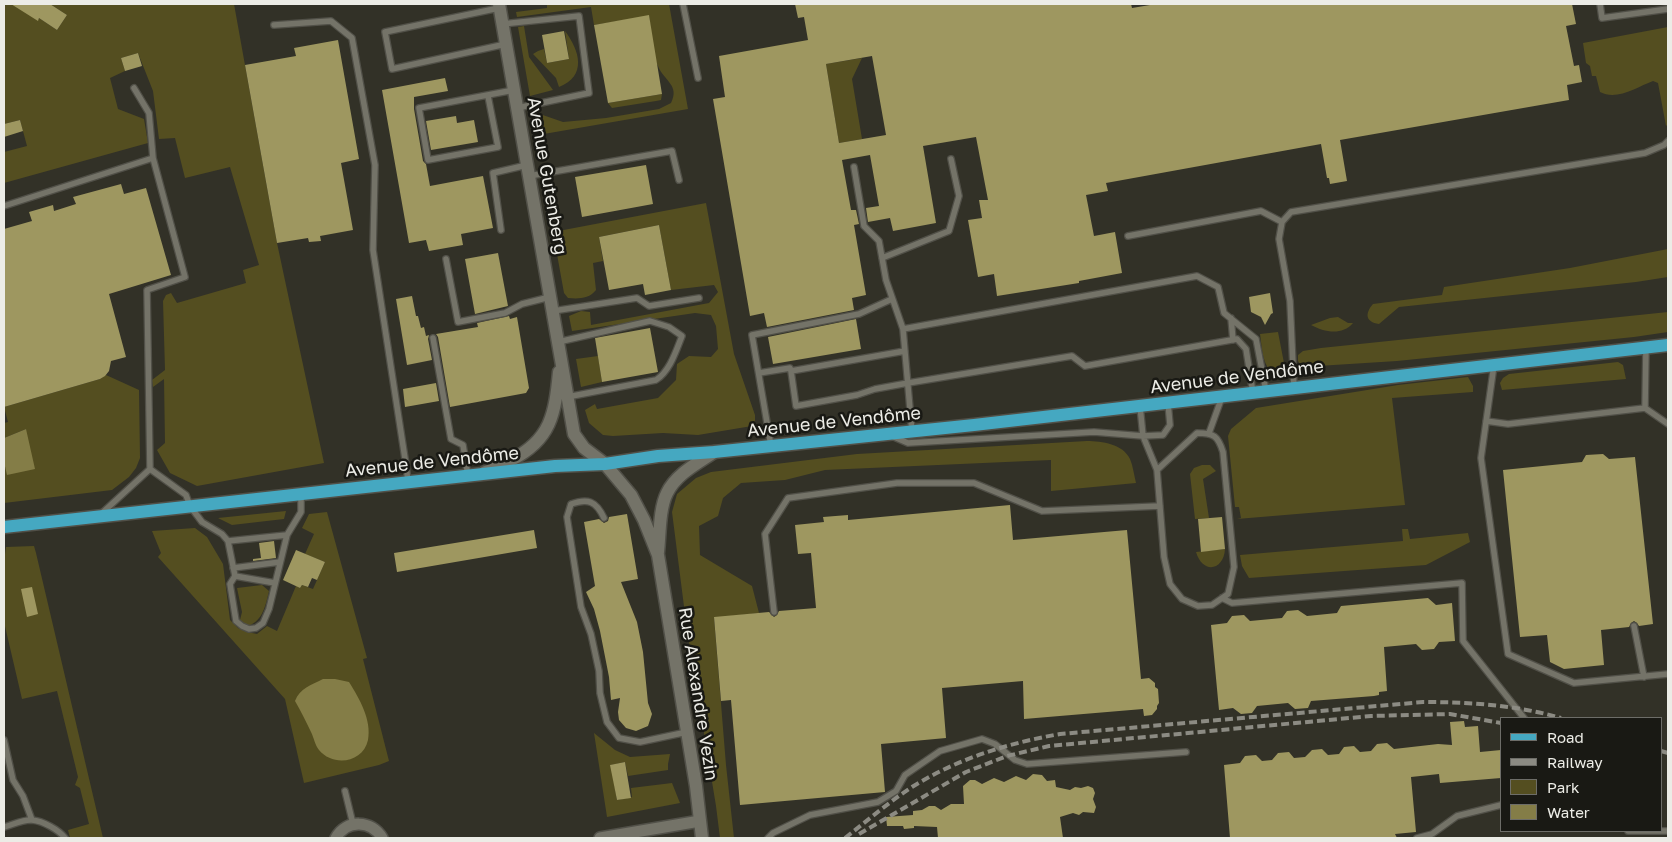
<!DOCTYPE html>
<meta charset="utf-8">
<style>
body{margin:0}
#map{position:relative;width:1672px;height:842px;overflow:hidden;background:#323127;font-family:"Golos Text",sans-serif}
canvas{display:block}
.frame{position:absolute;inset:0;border:5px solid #ecece6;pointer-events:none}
.legend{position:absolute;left:1500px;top:717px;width:162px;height:115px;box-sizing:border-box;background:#191914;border:1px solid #6d6d68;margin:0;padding:6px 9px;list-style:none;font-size:15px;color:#ecece6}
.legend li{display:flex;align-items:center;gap:10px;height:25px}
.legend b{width:25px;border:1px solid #6d6d68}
</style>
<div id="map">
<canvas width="1672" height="842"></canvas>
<div class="frame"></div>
<ul class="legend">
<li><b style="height:6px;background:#45a8c1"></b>Road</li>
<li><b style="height:6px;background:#8c8b83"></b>Railway</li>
<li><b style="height:14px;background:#544e20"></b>Park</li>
<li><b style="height:14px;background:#847d47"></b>Water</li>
</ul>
</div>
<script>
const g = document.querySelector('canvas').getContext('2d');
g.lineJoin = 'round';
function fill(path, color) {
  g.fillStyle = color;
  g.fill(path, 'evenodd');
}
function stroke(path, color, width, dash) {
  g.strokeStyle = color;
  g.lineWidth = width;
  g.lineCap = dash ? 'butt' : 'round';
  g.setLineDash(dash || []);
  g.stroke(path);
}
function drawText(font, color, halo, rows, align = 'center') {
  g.font = font + ' "Golos Text",sans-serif';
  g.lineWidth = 5;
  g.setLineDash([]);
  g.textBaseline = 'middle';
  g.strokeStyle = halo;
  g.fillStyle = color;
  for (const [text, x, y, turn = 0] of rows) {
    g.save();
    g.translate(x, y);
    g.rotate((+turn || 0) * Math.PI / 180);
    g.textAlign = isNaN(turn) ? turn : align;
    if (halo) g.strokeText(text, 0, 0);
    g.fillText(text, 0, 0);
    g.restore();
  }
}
const green = new Path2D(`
 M4 4H17L38 20 39 18 57 30 67 15 50 4H234L277 243 324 463 197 486 170 473 157 450 165 443 164 379 153 387 152 380 165 370 163 301 166 295 171 293 177 303 246 283 243 270 259 265 230 167 185 178 175 138 159 139 153 91 138 53 121 58 125 71 110 78 118 109 144 119 148 143 4 183V152L27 146 20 120 4 124Z
 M547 4H669L688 109 538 135 534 112 563 122 606 118 659 109 671 103C680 85 664 81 658 66 653 56 651 28 649 16L594 25 591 7 517 17 516 12 547 8Z
 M524 26 529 57 553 90 530 96 518 27Z
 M1668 27V124L1666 126 1658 83 1653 81C1637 87 1617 101 1600 92L1596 76H1592L1590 66 1586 63 1583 43Z
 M565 31C580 51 587 76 559 87L556 78 533 54 538 51 544 49 547 63 569 59Z
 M862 58 852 79 862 139 839 143 826 64Z
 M662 94 661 100 656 101 612 108 608 103Z
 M706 203 734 354 755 415V423L752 426 698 435 663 433 613 436 603 435 589 423 585 410 595 404 597 409 658 398 676 380 677 364 689 356 711 357 718 349 716 326 711 315 695 313 572 331 569 316 581 311 590 312 591 325 709 303 718 292 714 285 671 290 659 225 599 237 603 261 593 263 596 290C589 299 578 299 568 298L564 293 553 232Z
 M1668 249V277L1636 282 1399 307 1379 324C1365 322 1365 313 1373 304L1442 295 1444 287 1570 268Z
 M1668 312V332L1634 337 1397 361 1302 367 1298 361V355L1303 351 1321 348Z
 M1338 317 1348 323H1353C1342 336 1324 332 1311 325L1330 318Z
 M1278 332 1284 363 1283 369 1274 373C1262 367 1262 346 1260 334Z
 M598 356 602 382 581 387 576 359Z
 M1618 362 1623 365 1626 379 1502 390 1500 383 1503 378 1509 374Z
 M106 375 139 390 140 458 136 468 129 477 112 490 4 503V462L8 475 26 429 4 438V423L8 422 4 407 100 379Z
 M1468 377 1473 386V392L1392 398 1405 505 1237 519 1241 518 1239 507H1235L1228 436 1231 429 1256 408 1398 385Z
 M1087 441C1102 441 1123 444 1130 459 1133 466 1134 475 1136 483L1051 491V460L825 470 785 480 741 483 723 498 718 516 699 526 700 555 752 586 759 613 714 618 726 765 734 838H720L716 806 687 630 672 512 677 494 696 478 711 472 857 454Z
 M1202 465H1210L1216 471 1203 479 1209 518 1195 519 1190 474 1194 468Z
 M286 511 284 519 232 525 218 518Z
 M327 512 367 658 363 659 389 761 379 765 304 783 285 699 158 557 161 553 152 531 195 528 207 537 223 564 230 620 238 628 247 632 257 634 267 626 277 631 296 586 300 588 302 585 313 589 325 562 305 554 314 534 302 528 309 514Z
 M1402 529H1408L1410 539 1468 533 1470 542 1426 565 1249 578 1242 566 1240 555 1403 541Z
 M34 546 36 553 103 838H70L68 830 89 824 80 788 75 785 78 777 57 691 22 699 4 622V561L6 547Z
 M1225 549C1224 570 1203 575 1196 552Z
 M262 585 269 591C266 604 263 621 248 626L240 620 242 612 237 588Z
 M594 733 615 750 630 757 670 754 668 764V770L628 776 625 762 611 765 617 800 632 797 631 788 672 783 680 803 607 817Z`);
const water = new Path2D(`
 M26 429 35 469 7 475 4 462V438Z
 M323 679H335L349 682C359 698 372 720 368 740 363 763 333 767 319 750 315 745 314 738 311 732 306 722 301 711 295 701 300 688 311 685 323 679Z`);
const building = new Path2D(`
 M11 4H50L67 15 57 30 39 18 38 21Z
 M795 4H1131L1132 8 1156 4H1572L1576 24 1566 26 1574 66 1579 65 1582 82 1567 85 1569 100 1340 140 1347 181 1330 184 1329 178H1327L1321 144 1106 183 1108 191 1086 195 1094 236 1115 232 1122 273 1079 281V283L997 296 994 274 978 277 968 220 982 218 979 200H988L976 137 923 146 936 223 893 231 890 218 868 222 866 208 879 206 870 155 842 160 851 210H856L859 224 854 225 866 295 852 298 854 310 767 327 764 313 750 316 713 99 725 97 719 56 808 40 804 17 798 18ZM872 56 886 135 839 143 826 64Z
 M649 15 662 94 608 103 594 25Z
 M564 31 569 59 547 63 542 35Z
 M338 40 359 159 341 163 353 230 320 236 321 241 309 242 308 238 277 243 245 65 296 56 294 48Z
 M138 53 142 66 125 71 121 58Z
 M445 78 448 91 414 97V109L423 161 426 164 430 186 483 176 493 228 461 234 463 245 429 251 426 240 409 243 382 90Z
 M456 116 457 123 474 120 478 142 431 150 426 121Z
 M20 120 23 131 4 137V124Z
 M646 165 653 204 582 217 575 177Z
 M121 184 124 194 146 188 171 275 109 294 126 357 111 361 109 371 105 376 100 379 4 407V229L32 221 29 212 53 205 54 211 76 204 73 197Z
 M659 225 671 290 645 295 643 284 609 290 599 237Z
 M498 253 508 306 475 314 465 259Z
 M1270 293 1273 313 1271 314 1265 325 1261 317 1251 312 1249 297Z
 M412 296 416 316H418L421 328 424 327 426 336 429 335 428 339 432 360 407 365 396 299Z
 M509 316 510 319 517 317 529 388 526 393 450 407 438 337 436 334 478 327 477 323Z
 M856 319 861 349 773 364 768 337Z
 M650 328 658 372 602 382 595 338Z
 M436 383 439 401 405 407 403 389Z
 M1603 454 1609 459 1635 457 1653 624 1639 626 1637 623 1634 621 1631 623 1629 627 1601 630 1604 665 1564 669 1550 662 1547 635 1520 637 1503 470 1582 462 1586 455Z
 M1010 505 1013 540 1127 530 1141 679 1149 678 1155 683V687L1158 689 1159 703 1157 706V709L1152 715 1144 716 1143 709 1024 719 1023 681 942 688 946 738 881 744 885 792 740 805 731 700 721 701 714 617 769 612 774 617 777 615 779 611 816 608 811 553 798 554 795 525 824 522 823 517 848 515V520Z
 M627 514 638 579 621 582 637 622 643 652 648 703 652 714 648 726 636 731 626 728 619 720 618 712 620 698 611 700 609 677 600 631 594 609 586 592 595 586 584 522 599 519 604 523 608 521 609 517Z
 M1222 517 1225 549 1201 552 1198 519Z
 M534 530 537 548 397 572 394 553Z
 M274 541 276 558 253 561V559L261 558 259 543Z
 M296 550 325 562 317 580 312 578 308 587 302 585 300 588 283 580Z
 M32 587 38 614 27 617 21 589Z
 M1428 598 1436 605 1452 603 1455 641 1439 642 1434 649 1422 650 1416 644 1384 647 1387 691 1379 692V695L1374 696 1311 701 1308 708 1295 709 1288 703 1257 706 1252 713 1241 714 1233 708 1219 710 1211 625 1227 623 1232 616 1244 615 1250 621 1282 618 1287 611 1298 610 1307 616 1337 613 1341 606Z
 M1464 721 1465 727 1478 726 1480 752 1501 750V778L1440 783 1439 774 1411 777 1416 832 1395 834 1397 838H1230L1224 765 1240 763 1245 756 1256 755 1262 761 1272 760 1278 753 1289 752 1294 758 1305 757 1312 750 1322 749 1328 755 1339 754 1344 747 1354 746 1360 752 1371 751 1377 744 1387 743 1394 749 1438 744 1452 745 1450 722Z
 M625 762 631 798 617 800 610 765Z
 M1033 774 1042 775 1047 781 1055 780 1056 787 1070 790 1075 787 1081 788 1088 786 1093 788 1095 793 1093 799 1096 807 1094 813 1083 812 1079 815 1073 813 1060 817 1063 838H938L937 827 914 826V828L904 829 903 826H887L886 817 913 815V811L922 810 929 806H935L941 810 951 804H964L963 786 970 780H975L982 784 994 778 1004 782 1016 776 1026 780Z`);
const lane = new Path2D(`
 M683 4 698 78
 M1600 4 1602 18 1668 9
 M499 8 385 32 392 69 506 44
 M502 24 579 16 589 93 517 108
 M274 25 331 21 352 38 375 165 373 250 406 465 408 482
 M134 88 149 113 153 158
 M488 96 498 147 428 160 419 108 514 90
 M854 167 864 226 879 241 886 280 903 329
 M529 176 672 151 679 180
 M4 206 153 158 185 277 147 290 150 469
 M501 230 493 173 527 165
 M1128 236 1261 211 1282 222
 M882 258 949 231 959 196 951 159
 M446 259 458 322 505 313 522 304 550 297
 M553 311 637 298 649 306 699 298
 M1231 318 1233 340
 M433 338 451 439 463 445 468 476
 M558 342 650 321 669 327 682 336C676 351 670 371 656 380L567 397
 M905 351 791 371 796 406 857 395 875 389 908 383 1072 356 1085 366 1237 339 1246 349 1253 393
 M1494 365 1481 458 1508 654 1574 683 1668 674
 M759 373 790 368 791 371
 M1294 388 1290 301 1279 239 1282 222 1291 212 1645 153 1664 145 1668 141
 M1140 406 1143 436 1157 470
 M1645 408 1668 424
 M1486 421 1508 424 1645 408 1646 347
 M912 432 903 329 1197 276 1218 287 1224 313 1256 339 1266 391
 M1197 433C1214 433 1218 436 1223 452L1234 567 1228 594 1212 605 1198 606 1182 599 1170 584 1164 557 1157 470Z
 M1209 433 1222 397
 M894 437 908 443 1094 432 1143 436 1163 435 1170 425 1168 403
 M771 446 752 335 859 314 892 299
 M102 513 150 469 186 495 190 506 202 522 222 534 228 541 287 535 301 512V494
 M604 518C596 501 588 498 571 504L567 517 581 607 591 634 599 671 600 693 607 722 619 738 640 742 687 732
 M228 541 235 576 275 583
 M233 568 280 562
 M235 576 230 584 236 621 242 626 249 629 256 628 263 623 269 609 287 535
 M1222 598 1232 603 1462 583 1463 641 1524 718
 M774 612 765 534 788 498 897 483H974L1042 511 1160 506
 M1634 626 1644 677
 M4 740 13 780 23 796 32 820
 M345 791 353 824
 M4 827C12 825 24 819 32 820 43 821 59 830 65 838
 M1628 831H1668
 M768 838 773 833 810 815 878 802 896 791 905 775 940 751 982 739 995 744 1015 760 1027 764 1186 752
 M1417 838 1432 834 1457 816 1501 805`);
const street = new Path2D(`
 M336 838C346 819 372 820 382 838
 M600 838 700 821`);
const secondary = new Path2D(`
 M499 4 574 434 584 448 605 464 631 495 644 520 658 555 696 786 702 838
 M485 472C494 470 503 464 511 460 551 440 555 414 559 372
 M658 552C660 535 659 509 667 493 676 474 698 463 714 452`);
const primary = new Path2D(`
 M4 527 555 466 605 464 658 456 714 452 974 425 1668 345`);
const rail = new Path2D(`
 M1661 751 1668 753
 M859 834 966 772 1007 756 1049 746 1371 716 1450 714 1501 723
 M845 838C867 821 889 802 912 787 957 759 1008 743 1060 734L1423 702C1470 702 1516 705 1561 718`);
const streetNames = [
 ["Avenue Gutenberg",547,176,80],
 ["Avenue de Vendôme",1237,377,-7],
 ["Avenue de Vendôme",834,422,-6],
 ["Avenue de Vendôme",432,462,-6],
 ["Rue Alexandre Vezin",698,694,81]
];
fill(green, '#544e20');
fill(water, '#847d47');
fill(building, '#9e9760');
stroke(lane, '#515048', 8);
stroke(street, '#515048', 14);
stroke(secondary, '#515048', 15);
stroke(primary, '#515048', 15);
stroke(lane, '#747368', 5.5);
stroke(street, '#747368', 11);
stroke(secondary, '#747368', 12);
stroke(primary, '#45a8c1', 12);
stroke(rail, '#8c8b83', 4, [8, 4]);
drawText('18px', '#ecece6', '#191914', streetNames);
</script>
